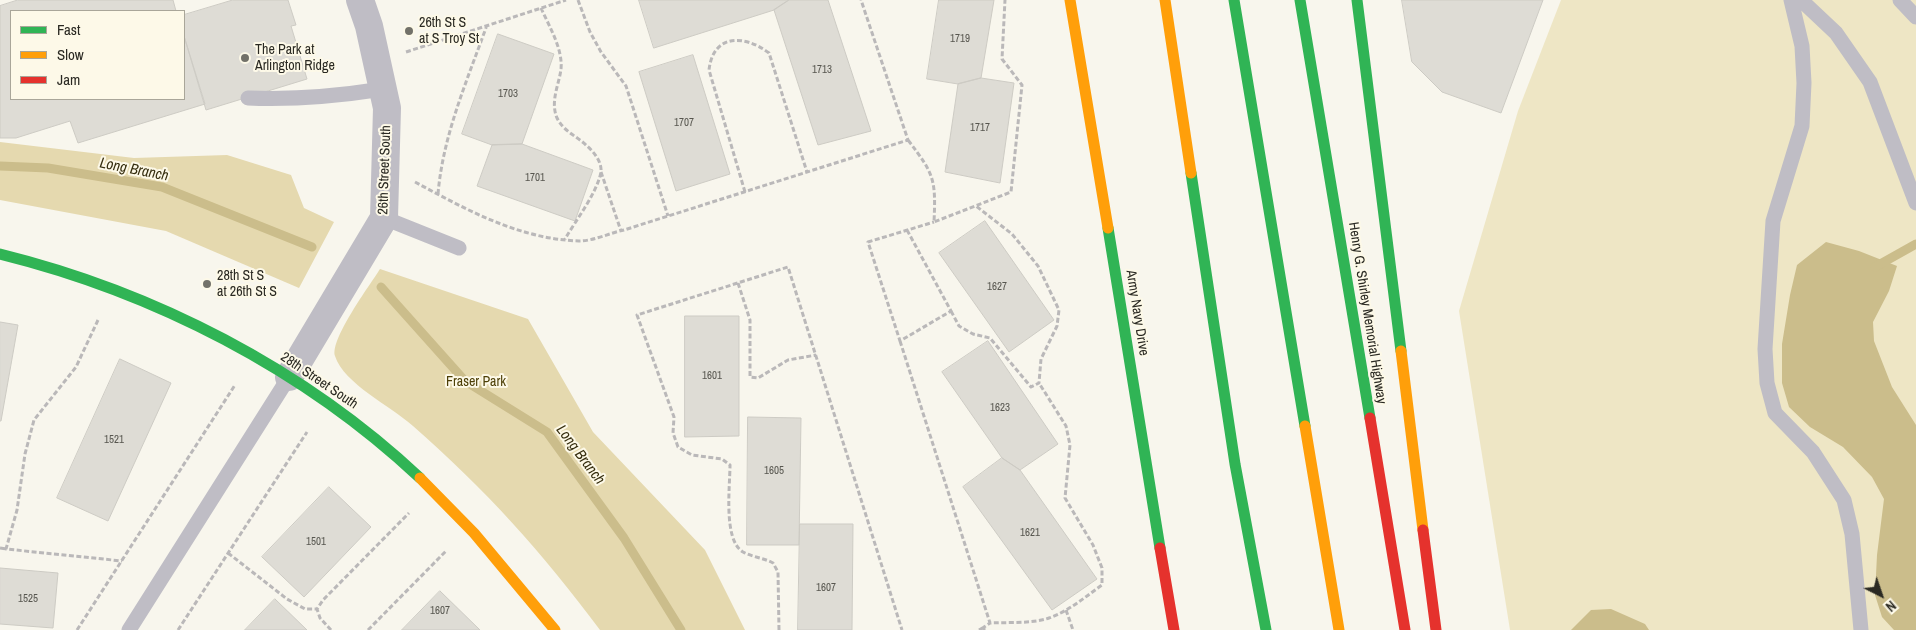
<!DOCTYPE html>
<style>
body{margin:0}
#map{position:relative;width:1916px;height:630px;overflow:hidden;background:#f8f6ed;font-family:"Archivo Narrow",sans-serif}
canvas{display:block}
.legend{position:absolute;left:10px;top:10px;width:175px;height:90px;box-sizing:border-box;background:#fdf9e8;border:1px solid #a9a699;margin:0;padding:6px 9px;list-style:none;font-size:15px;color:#2a2922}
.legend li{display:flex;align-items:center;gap:10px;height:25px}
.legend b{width:25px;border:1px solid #a9a699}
.north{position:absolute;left:1856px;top:570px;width:50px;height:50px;-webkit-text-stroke:4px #fdf9e8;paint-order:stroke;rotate:139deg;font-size:14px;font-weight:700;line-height:20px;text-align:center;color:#2a2922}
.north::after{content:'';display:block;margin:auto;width:18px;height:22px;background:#2a2922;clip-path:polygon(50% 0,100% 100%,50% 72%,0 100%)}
</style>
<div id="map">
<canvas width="1916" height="630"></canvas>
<ul class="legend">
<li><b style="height:6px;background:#30b455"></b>Fast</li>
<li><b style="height:6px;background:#ff9f0a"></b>Slow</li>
<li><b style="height:6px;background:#e5322d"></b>Jam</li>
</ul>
<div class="north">N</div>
</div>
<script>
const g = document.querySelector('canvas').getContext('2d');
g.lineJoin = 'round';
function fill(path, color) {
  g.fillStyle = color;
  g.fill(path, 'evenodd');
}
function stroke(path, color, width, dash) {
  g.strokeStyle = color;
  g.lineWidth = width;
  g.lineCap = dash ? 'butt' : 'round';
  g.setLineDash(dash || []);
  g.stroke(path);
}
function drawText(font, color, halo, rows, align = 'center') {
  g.font = font + ' "Archivo Narrow",sans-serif';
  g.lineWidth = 4;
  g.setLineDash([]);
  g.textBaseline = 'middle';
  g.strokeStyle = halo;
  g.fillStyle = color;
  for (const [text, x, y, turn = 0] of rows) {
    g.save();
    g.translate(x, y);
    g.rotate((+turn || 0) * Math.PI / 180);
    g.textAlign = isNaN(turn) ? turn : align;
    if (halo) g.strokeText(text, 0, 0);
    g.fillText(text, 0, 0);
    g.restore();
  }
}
const green = new Path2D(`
 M1561 0H1916V630H1510L1459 311 1518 111Z`);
const forest = new Path2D(`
 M0 142 134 158 227 155 291 175 304 208 334 222 299 288 166 231 0 200Z
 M380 269 528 319 593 432 705 550 745 630H600C542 552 486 490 413 426 391 406 344 384 335 356 330 339 370 285 380 269Z`);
const water = new Path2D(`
 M1826 242 1859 251 1897 266 1889 291 1873 322 1874 341 1892 387 1916 425V630H1894L1882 617 1875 595 1877 555 1884 499 1872 477 1843 447 1810 427 1789 407 1782 383V344L1790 295 1797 265Z
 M1611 609 1645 624 1649 630H1571L1591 610Z`);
const stream = new Path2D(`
 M0 166 48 168 162 187 312 247
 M1875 267 1916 244
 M381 287 465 381 547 432 624 538 681 630`);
const building = new Path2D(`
 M18 0H173L176 11H11V99H184V36L205 104 78 143 70 121 16 138H0V6Z
 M233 0H288L296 25 291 26 307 79 206 110 184 36V15Z
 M639 0H789L774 10 654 48Z
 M789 0H828L871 131 818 145 774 10Z
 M939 0H994L981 78 958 84 927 79Z
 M1402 0H1543L1501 113 1442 92 1412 62Z
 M498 34 554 54 522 144 492 145 462 134Z
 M693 55 730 174 676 191 639 72Z
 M981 78 1014 83 1000 183 945 172 958 84Z
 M522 144 593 170 575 221 477 186 492 145Z
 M985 221 1054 320 1009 352 939 253Z
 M685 316H739V436L685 437Z
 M0 322 18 325 1 421H0Z
 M988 341 1058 444 1020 470 1002 458 942 372Z
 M120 359 171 383 108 521 57 498Z
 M748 417 801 418 799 545H747Z
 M1002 458 1020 470 1097 579 1052 610 963 487Z
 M329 487 371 527 304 597 262 557Z
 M800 524H853L852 630H798Z
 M0 568 58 573 53 628 0 624Z
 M440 591 480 630H402Z
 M275 599 307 630H245Z`);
const path = new Path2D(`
 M578 0 590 32 601 52 626 86 668 216
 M541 8C549 26 563 49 561 69 559 85 550 101 557 118 564 132 577 136 587 146 594 152 602 162 601 172 597 193 576 220 565 239
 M406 52 566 0
 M908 140C934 174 936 179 934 222L1011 192 1022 85 1002 59 1005 0
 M601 172 621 231
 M415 182C467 210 519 239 579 241 593 241 610 233 624 230L908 140 861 0
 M745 192 709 70C713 34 744 34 769 53L807 172
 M438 194C443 135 467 81 487 25
 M907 230 951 311 900 341 868 242 934 222
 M738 283 750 320V377L758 378 788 360 816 355
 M951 311 959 326 973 334 990 338 1031 387 1039 383 1041 359 1057 326 1059 310 1038 266 1012 234 976 206
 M98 320 76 367 34 420 25 454 17 510 6 549 122 561
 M900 341 990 623C1009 622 1031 624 1049 618 1069 611 1085 597 1102 585V568L1093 545 1065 498 1070 445 1066 426 1039 383
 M0 548 6 549
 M228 553 287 599 305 609H317
 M1066 610 1073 630
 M77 630 235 385
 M178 630 307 432
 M331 630 320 618 317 609 323 600 409 513
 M368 630 446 551
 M779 630 778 572 773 563C764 558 752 557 743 552 723 540 730 487 730 465L722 459 692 455 678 447 673 433 674 417 637 315 788 267 902 630
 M979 630 984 627
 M984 630V627L990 623`);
const lane = new Path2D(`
 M1791 0 1802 46 1804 83 1802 126 1773 221 1765 349 1767 383 1775 413 1813 452 1844 500 1852 534 1861 630
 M1801 0 1836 33 1870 82 1916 203
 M1900 0 1916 17
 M248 98C293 100 338 96 383 89
 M384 218 459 248
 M129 630 289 377`);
const street = new Path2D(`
 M289 377 384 218 387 108 369 26 360 0`);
const fast = new Path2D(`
 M1234 0 1305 426
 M1300 0 1370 418
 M1357 0 1401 351
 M1191 173 1235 464 1266 630
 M1108 228 1160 548
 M0 254C154 292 304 369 420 478`);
const slow = new Path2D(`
 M1070 0 1108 228
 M1165 0 1191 173
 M1401 351 1423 530
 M1305 426 1339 630
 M420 478 474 533 555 630`);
const jam = new Path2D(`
 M1370 418 1405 630
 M1423 530 1436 630
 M1160 548 1174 630`);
const markers = [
 [409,31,5,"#727169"],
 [245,58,5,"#727169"],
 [207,284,5,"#727169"]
];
const numberNames = [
 ["1719",960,39],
 ["1713",822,70],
 ["1703",508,94],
 ["1707",684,123],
 ["1717",980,128],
 ["1701",535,178],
 ["1627",997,287],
 ["1601",712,376],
 ["1623",1000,408],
 ["1521",114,440],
 ["1605",774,471],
 ["1621",1030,533],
 ["1501",316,542],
 ["1607",826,588],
 ["1525",28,599],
 ["1607",440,611]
];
const poiNames = [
 ["26th St S",419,23],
 ["at S Troy St",419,39],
 ["The Park at",255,50],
 ["Arlington Ridge",255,66],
 ["28th St S",217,276],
 ["at 26th St S",217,292]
];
const streetNames = [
 ["26th Street South",385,170,-88],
 ["Army Navy Drive",1137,313,81],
 ["Henry G. Shirley Memorial Highway",1367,313,81],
 ["28th Street South",319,381,34]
];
const parkNames = [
 ["Fraser Park",476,382]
];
const waterNames = [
 ["Long Branch",134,170,11],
 ["Long Branch",580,455,53]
];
fill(green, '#eee6c5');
fill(forest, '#e5d9af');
fill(water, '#cbbd8b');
stroke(stream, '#cbbd8b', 9);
fill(building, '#dedcd5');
stroke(building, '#cdcbc4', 1);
stroke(path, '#bab8b9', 3, [5, 2.5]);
stroke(lane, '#bfbdc5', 15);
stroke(street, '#bfbdc5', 28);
stroke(fast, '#30b455', 11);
stroke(slow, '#ff9f0a', 11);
stroke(jam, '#e5322d', 11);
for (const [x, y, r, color] of markers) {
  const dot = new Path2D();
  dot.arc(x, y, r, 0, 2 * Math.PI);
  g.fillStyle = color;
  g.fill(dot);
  stroke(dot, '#fdf9e8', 2);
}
drawText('11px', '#57564f', null, numberNames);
drawText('14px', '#2a2922', '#fdf9e8', poiNames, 'left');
drawText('14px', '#2a2922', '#fdf9e8', streetNames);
drawText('14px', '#4c3e05', '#fdf9e8', parkNames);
drawText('italic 15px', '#362e0f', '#fdf9e8', waterNames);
</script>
